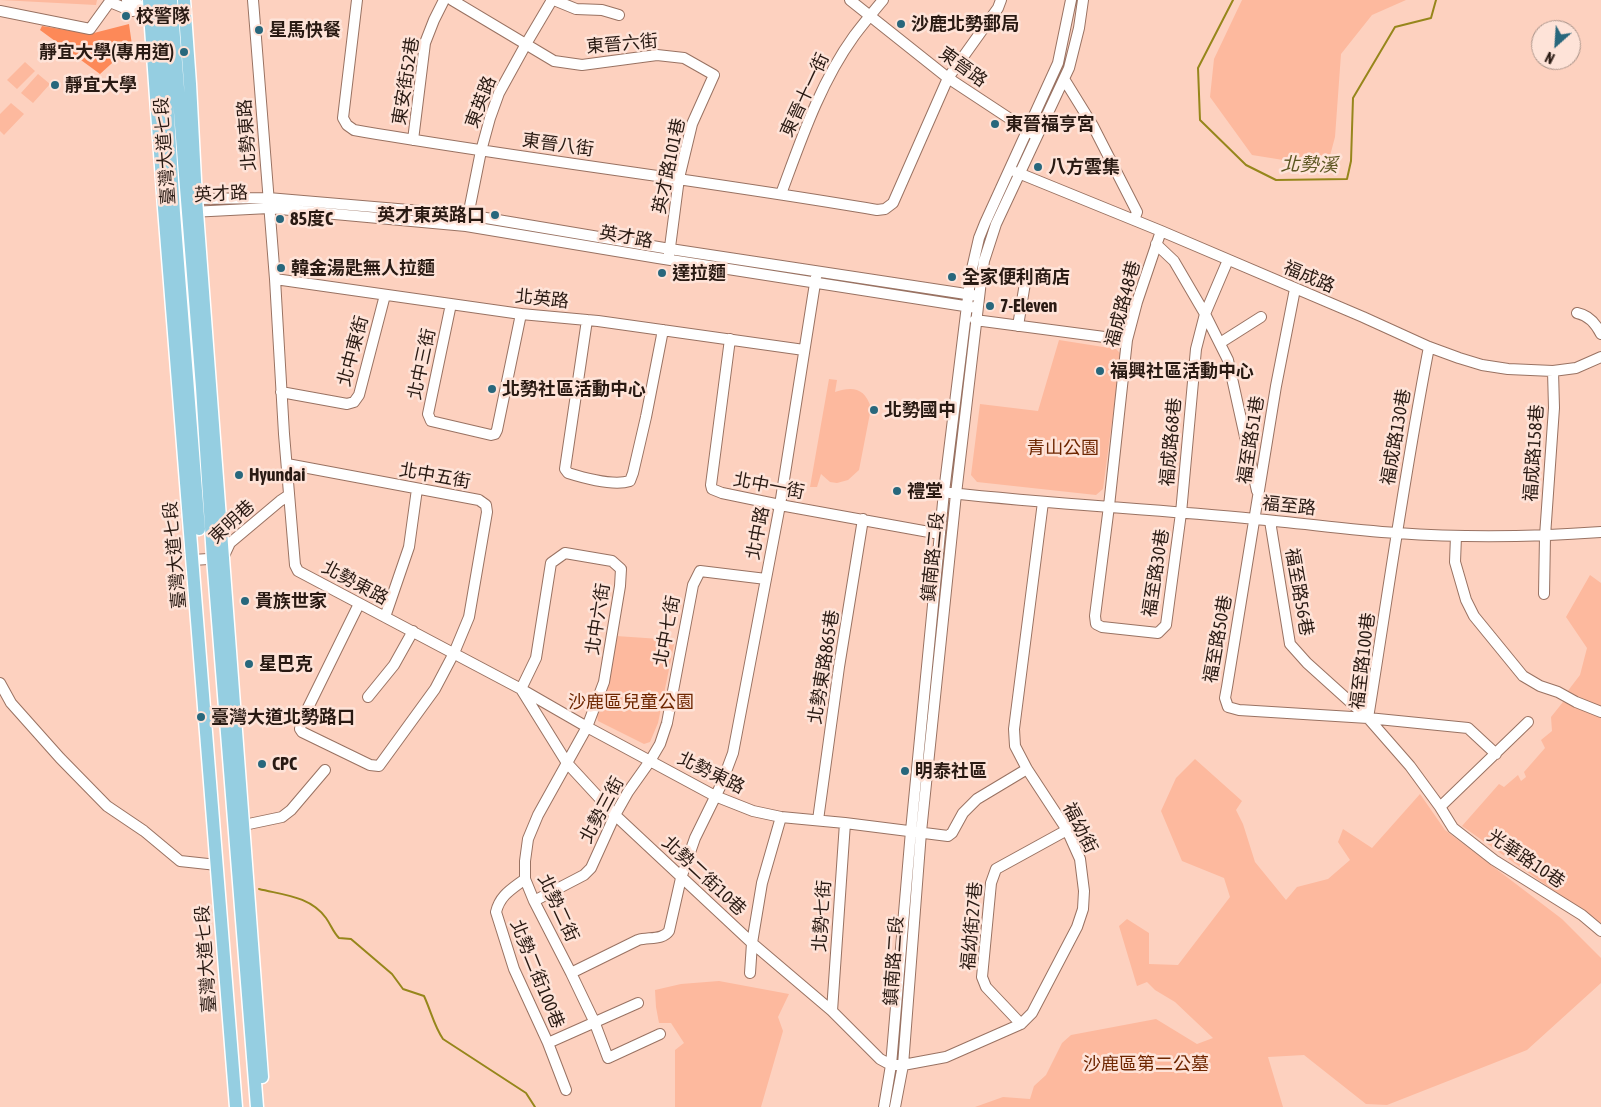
<!DOCTYPE html>
<meta charset="utf-8">
<style>
body{margin:0}
#map{position:relative;width:1601px;height:1107px;overflow:hidden;background:#fdd1bf;font-family:"Asap Condensed",sans-serif}
canvas{display:block}
.north{position:absolute;left:1531px;top:20px;width:50px;height:50px;box-sizing:border-box;background:#fee3d8;border:1px solid #a99389;border-radius:50%;rotate:206deg;font-size:14px;font-weight:700;line-height:20px;text-align:center;color:#291a13}
.north::after{content:'';display:block;margin:auto;width:18px;height:22px;background:#28677c;clip-path:polygon(50% 0,100% 100%,50% 72%,0 100%)}
</style>
<div id="map">
<canvas width="1601" height="1107"></canvas>
<div class="north">N</div>
</div>
<script>
const g = document.querySelector('canvas').getContext('2d');
g.lineJoin = 'round';
function fill(path, color) {
  g.fillStyle = color;
  g.fill(path, 'evenodd');
}
function stroke(path, color, width, dash) {
  g.strokeStyle = color;
  g.lineWidth = width;
  g.lineCap = dash ? 'butt' : 'round';
  g.setLineDash(dash || []);
  g.stroke(path);
}
function drawText(font, color, halo, rows, align = 'center') {
  g.font = font + ' "Asap Condensed","Noto Sans TC",sans-serif';
  g.lineWidth = 5;
  g.setLineDash([]);
  g.textBaseline = 'middle';
  g.strokeStyle = halo;
  g.fillStyle = color;
  for (const [text, x, y, turn = 0] of rows) {
    g.save();
    g.translate(x, y);
    g.rotate((+turn || 0) * Math.PI / 180);
    g.textAlign = isNaN(turn) ? turn : align;
    if (halo) g.strokeText(text, 0, 0);
    g.fillText(text, 0, 0);
    g.restore();
  }
}
const green = new Path2D(`
 M0 0H97L96 5Z
 M1242 0H1406L1372 15 1341 54 1335 137 1327 167 1252 155 1210 97 1214 59Z
 M25 62 35 71 17 89 7 80Z
 M38 74 50 84 33 103 21 93Z
 M11 103 24 114 4 135 0 131V114Z
 M1059 340 1116 349 1121 354 1103 489 1096 495 977 482 971 475 980 404 1038 411Z
 M829 379 837 380 835 392C853 386 865 388 871 408L859 470 848 480 837 483 830 482 821 474 817 487H810Z
 M1590 575 1601 583V707L1567 692 1580 675 1587 648 1566 617Z
 M616 636 675 640 658 723 650 742 644 744 598 721 596 711Z
 M1563 702 1601 712V924L1462 826 1499 784 1504 787 1518 775 1521 781 1526 777 1524 772 1545 748 1541 740 1552 731 1551 717Z
 M1195 759 1242 801 1236 810 1243 824 1255 862 1286 900 1297 887 1328 879 1350 860 1338 842 1343 829 1372 848 1420 794 1445 830 1562 919 1601 958V983L1527 1050 1387 1105 1366 1104 1304 1055 1268 1057 1283 1107H975L1003 1097 1030 1099 1034 1086 1046 1075 1062 1043 1071 1035 1156 1019 1197 1044 1213 1038 1175 1002 1155 990 1147 982 1137 986 1119 926 1127 919 1149 933V964L1178 965 1230 897 1224 878 1182 861 1161 811 1176 778Z
 M719 981 789 994 778 1017 783 1031 761 1107H675V1050L684 1043 671 1023H659L656 1007 655 990 681 984Z`);
const forest = new Path2D(`
 M129 24 132 45 100 74 40 30 42 26 90 34Z`);
const stream = new Path2D(`
 M1233 0 1198 68 1200 120 1246 165 1276 180 1347 179 1351 161 1353 98 1395 27 1431 18 1436 0
 M259 889C283 895 310 896 326 918 331 925 333 932 339 938L351 939 392 974 403 989 424 996C431 1011 434 1026 443 1039L526 1093 535 1107`);
const minor = new Path2D(`
 M127 0 147 8
 M253 0 275 279 284 434 295 565 298 571 521 689 587 727 715 796 753 811 781 817 845 823 948 836 952 833 963 813 977 799 1027 769
 M357 0 343 118 347 125 354 130C528 160 703 180 877 210L885 209 893 203 948 78 998 8 1001 0
 M452 0 554 61 582 65 657 55 684 58 714 75 692 124 679 178 669 255
 M554 0 576 9 602 10 619 15
 M850 0 948 78 1033 134
 M110 2 132 11 184 7
 M0 11 90 29 111 0
 M1064 79 1093 126 1137 212 1134 220
 M413 140 425 43 434 20 444 0
 M1016 172 1161 231 1363 317 1429 347 1459 358 1482 365 1508 369 1553 371 1576 368 1601 357
 M781 194C801 140 820 83 854 36 863 24 873 12 883 0
 M168 206 174 201 196 199 268 198 468 215 670 249 979 296
 M191 212 269 208 466 226 658 258 977 308
 M467 221 481 151 490 118 499 93 526 44 552 0
 M1161 231 1137 302 1127 340 1109 506 1095 616 1096 624 1102 627 1158 633 1166 625 1181 513 1196 349 1205 314 1228 260
 M1156 244 1174 261 1205 314 1228 360 1257 491
 M275 279 521 314 598 321 804 350
 M1295 289 1276 386 1227 687 1225 698 1228 707 1239 710 1368 718 1468 728 1496 754
 M451 304 428 414 431 421 491 435 495 434 497 430 521 314
 M1577 313C1588 315 1596 324 1601 334
 M587 320 565 469 568 473C584 478 614 486 630 481L633 473 646 417 663 330
 M975 320 1127 340
 M1018 326 1025 283
 M730 339 711 485 712 489 722 493 780 505 940 534
 M1220 343 1261 317
 M281 392 347 404 354 402 359 395 385 295
 M287 464 479 500 486 505 487 512 469 617 454 653 435 689 379 766 370 765 302 732 300 729 301 722 359 604
 M950 493C1051 504 1153 509 1255 519 1302 523 1350 530 1397 533 1465 538 1533 537 1601 532
 M1270 521 1290 644 1307 663 1368 718 1410 766 1440 807 1453 828 1494 860 1582 915 1601 931
 M1456 536 1455 562 1466 600 1474 616 1523 676 1540 686 1558 692 1576 702 1601 712
 M193 560 223 558 230 543 280 501 289 495
 M1544 594 1545 536 1554 408 1553 371
 M385 617 409 547 417 489
 M0 683 11 703 60 758 107 806 144 831 180 861 217 865
 M368 697 394 665 413 631
 M1368 718C1388 594 1405 470 1429 347
 M1440 807 1528 722
 M818 820 839 667 863 519
 M244 825 282 817 291 810 325 770
 M525 879C512 889 500 895 496 912L514 969 548 1043 566 1090
 M534 901 584 875 591 868 615 815 628 792 650 761 660 744 667 723 693 585 700 571 766 579
 M571 973 638 940C649 937 663 940 669 931L681 878 695 838 721 785 733 753 780 505 816 277
 M750 973 752 943 762 883 781 817
 M832 1011 845 823
 M1021 1024 986 987 982 977 991 883 996 869 1067 830
 M660 1034 608 1058 594 1021 571 973 534 901 525 879V861L528 839 538 815 587 727 604 682 620 586 621 569 612 561 565 553 551 563 536 658 521 689 567 763 615 815 752 943 832 1011 880 1059 891 1065H903L946 1057 1021 1024 1032 1013 1077 927 1083 909 1084 891 1080 859 1067 830 1027 769 1015 746 1014 729 1043 502
 M548 1043 638 1003
 M884 1107 891 1065 911 831 944 492 971 273 979 238 985 223 1058 63 1071 0
 M895 1107 903 1065 921 832 956 494 981 281 984 261 996 224 1069 68 1079 28 1083 0`);
const major = new Path2D(`
 M149 0 164 208 236 1107
 M161 0 174 213 199 529
 M171 0 202 387 213 558 257 1107
 M184 0 190 84 196 199 262 1077`);
const markers = [
 [126,16,5,"#28677c"],
 [901,24,5,"#28677c"],
 [259,30,5,"#28677c"],
 [184,52,5,"#28677c"],
 [55,85,5,"#28677c"],
 [995,124,5,"#28677c"],
 [1038,167,5,"#28677c"],
 [495,215,5,"#28677c"],
 [280,219,5,"#28677c"],
 [281,268,5,"#28677c"],
 [662,273,5,"#28677c"],
 [952,277,5,"#28677c"],
 [990,306,5,"#28677c"],
 [1100,371,5,"#28677c"],
 [492,389,5,"#28677c"],
 [874,410,5,"#28677c"],
 [239,475,5,"#28677c"],
 [897,491,5,"#28677c"],
 [245,601,5,"#28677c"],
 [249,664,5,"#28677c"],
 [201,717,5,"#28677c"],
 [262,764,5,"#28677c"],
 [905,771,5,"#28677c"]
];
const poiNames = [
 ["校警隊",136,16],
 ["沙鹿北勢郵局",911,24],
 ["星馬快餐",269,30],
 ["靜宜大學(專用道)",174,52,"right"],
 ["靜宜大學",65,85],
 ["東晉福亨宮",1005,124],
 ["八方雲集",1048,167],
 ["英才東英路口",485,215,"right"],
 ["85度C",290,219],
 ["韓金湯匙無人拉麵",291,268],
 ["達拉麵",672,273],
 ["全家便利商店",962,277],
 ["7-Eleven",1000,306],
 ["福興社區活動中心",1110,371],
 ["北勢社區活動中心",502,389],
 ["北勢國中",884,410],
 ["Hyundai",249,475],
 ["禮堂",907,491],
 ["貴族世家",255,601],
 ["星巴克",259,664],
 ["臺灣大道北勢路口",211,717],
 ["CPC",272,764],
 ["明泰社區",915,771]
];
const streetNames = [
 ["東晉六街",622,44,-5],
 ["東晉路",963,67,36],
 ["東安街52巷",406,81,-81],
 ["東晉十一街",805,95,-65],
 ["東英路",481,102,-69],
 ["北勢東路",247,135,-94],
 ["東晉八街",558,145,8],
 ["臺灣大道七段",165,151,-94],
 ["英才路101巷",669,166,-78],
 ["英才路",221,194,-3],
 ["英才路",626,237,10],
 ["福成路",1309,277,23],
 ["北英路",542,299,6],
 ["福成路48巷",1123,304,-75],
 ["北中東街",353,351,-75],
 ["北中三街",422,364,-78],
 ["福成路130巷",1396,437,-80],
 ["福至路51巷",1251,440,-81],
 ["福成路68巷",1171,442,-85],
 ["福成路158巷",1534,453,-86],
 ["北中五街",435,476,10],
 ["北中一街",769,486,11],
 ["福至路",1289,506,6],
 ["東明巷",232,522,-43],
 ["北中路",758,533,-79],
 ["臺灣大道七段",175,555,-95],
 ["鎮南路二段",933,557,-84],
 ["福至路30巷",1156,573,-81],
 ["北勢東路",355,583,28],
 ["福至路56巷",1299,592,80],
 ["北中六街",598,619,-81],
 ["北中七街",667,631,-79],
 ["福至路50巷",1218,639,-80],
 ["福至路100巷",1363,661,-83],
 ["北勢東路865巷",824,667,-81],
 ["北勢東路",711,773,26],
 ["北勢三街",602,810,-62],
 ["福幼街",1080,828,63],
 ["光華路10巷",1526,859,34],
 ["北勢二街10巷",704,876,43],
 ["北勢二街",558,908,65],
 ["北勢七街",822,916,-86],
 ["福幼街27巷",972,926,-85],
 ["臺灣大道七段",206,959,-94],
 ["鎮南路二段",894,961,-86],
 ["北勢二街100巷",537,974,68]
];
const parkNames = [
 ["青山公園",1063,448],
 ["沙鹿區兒童公園",631,702],
 ["沙鹿區第二公墓",1146,1064]
];
const waterNames = [
 ["北勢溪",1309,165,1]
];
fill(green, '#fdb99e');
fill(forest, '#fd8958');
stroke(stream, '#96861b', 2);
stroke(minor, '#997262', 12);
stroke(major, '#fff', 15);
stroke(minor, '#fff', 10);
stroke(major, '#95cee1', 12);
for (const [x, y, r, color] of markers) {
  const dot = new Path2D();
  dot.arc(x, y, r, 0, 2 * Math.PI);
  g.fillStyle = color;
  g.fill(dot);
  stroke(dot, '#fee3d8', 2);
}
drawText('bold 18px', '#291a13', '#fee3d8', poiNames, 'left');
drawText('18px', '#291a13', '#fee3d8', streetNames);
drawText('18px', '#6e2600', '#fee3d8', parkNames);
drawText('italic 19px', '#5d5722', '#fee3d8', waterNames);
</script>
